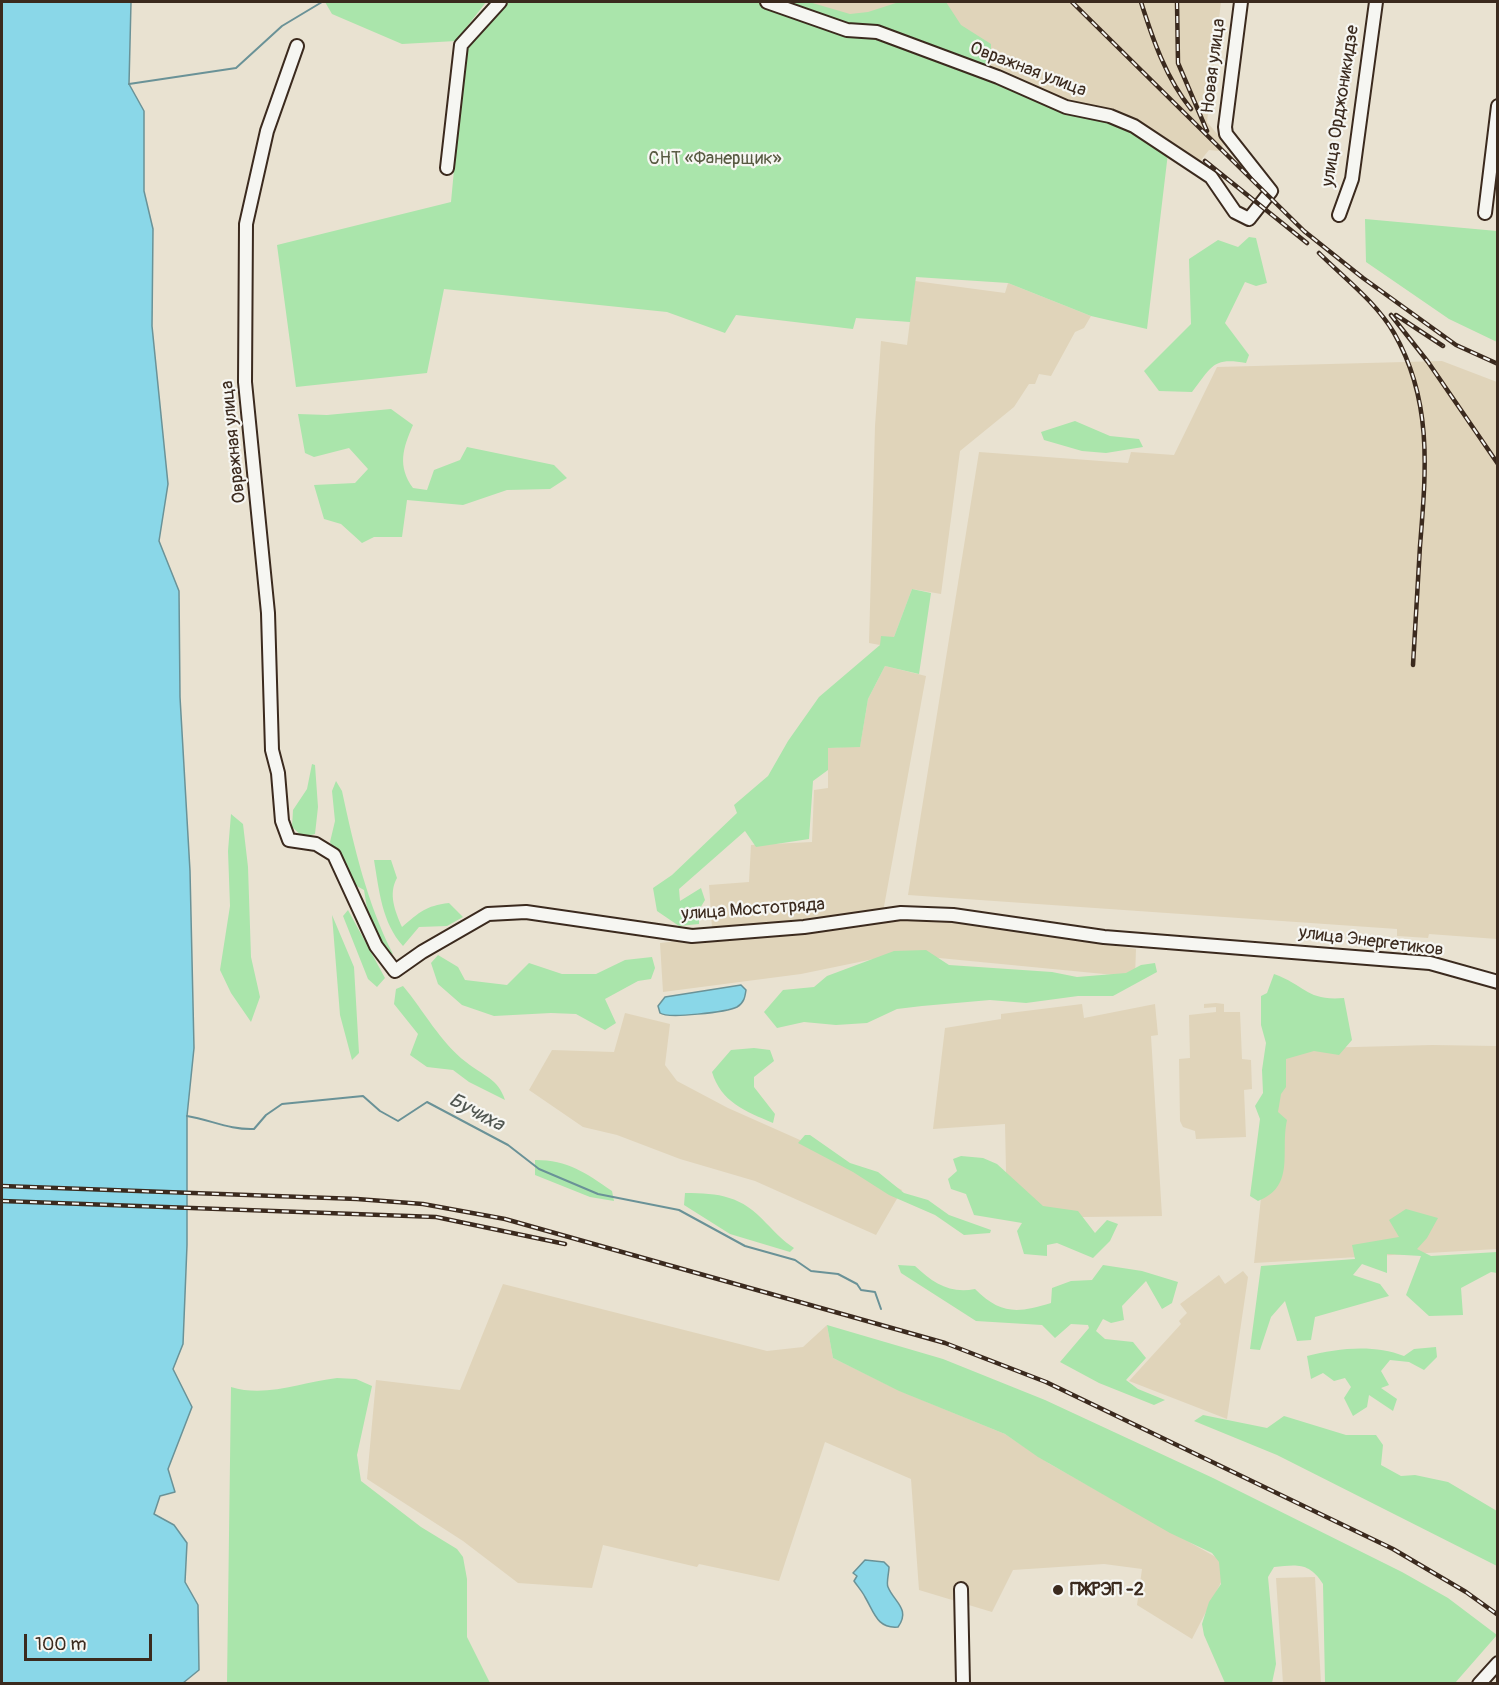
<!DOCTYPE html>
<meta charset="utf-8">
<style>
body{margin:0}
#map{position:relative;width:1499px;height:1685px;overflow:hidden;background:#e9e2d1;font-family:Pangolin,sans-serif}
canvas{display:block}
.frame{position:absolute;inset:0;border:3px solid #3b2a1e;pointer-events:none}
.scale{position:absolute;left:24px;top:1634px;width:128px;height:27px;box-sizing:border-box;border:3px solid #3b2a1e;border-top:0;padding-left:8px;font-size:18px;line-height:21px;white-space:nowrap;color:#3b2a1e;-webkit-text-stroke:4px #f6f6f2;paint-order:stroke}
</style>
<div id="map">
<canvas width="1499" height="1685"></canvas>
<div class="frame"></div>
<div class="scale">100 m</div>
</div>
<script>
const g = document.querySelector('canvas').getContext('2d');
g.lineJoin = 'round';
function fill(path, color) {
  g.fillStyle = color;
  g.fill(path, 'evenodd');
}
function stroke(path, color, width, dash) {
  g.strokeStyle = color;
  g.lineWidth = width;
  g.lineCap = dash ? 'butt' : 'round';
  g.setLineDash(dash || []);
  g.stroke(path);
}
function drawText(font, color, halo, rows, align = 'center') {
  g.font = font + ' Pangolin,sans-serif';
  g.lineWidth = 4.5;
  g.setLineDash([]);
  g.textBaseline = 'middle';
  g.strokeStyle = halo;
  g.fillStyle = color;
  for (const [text, x, y, turn = 0] of rows) {
    g.save();
    g.translate(x, y);
    g.rotate((+turn || 0) * Math.PI / 180);
    g.textAlign = isNaN(turn) ? turn : align;
    if (halo) g.strokeText(text, 0, 0);
    g.fillText(text, 0, 0);
    g.restore();
  }
}
const built = new Path2D(`
 M785 2H1221L1207 122 1225 143 1219 151 1209 150 1196 166 1138 125 1062 103Z
 M915 281 1005 293 1008 283 1091 316 1084 328 1075 332 1051 376 1039 374 1035 384H1029L1014 407 960 451 941 594 912 589 894 637 880 645 869 643 875 426 881 341 907 345Z
 M1442 361 1497 382V939L1429 934 1428 938 1397 936V929L908 895 979 452 1128 463 1131 452 1174 455 1217 367Z
 M885 666 926 676 883 912 712 928 709 885 749 882 751 845 812 842 814 790 828 788V748L860 746 868 699Z
 M900 915 1000 925 1136 949 1135 977 898 954 801 974 663 992 660 943Z
 M1216 1003 1224 1004V1012H1240L1242 1059 1251 1060 1252 1089 1244 1090 1246 1137 1196 1139 1195 1131 1183 1127 1180 1121 1179 1059 1190 1058 1189 1015 1216 1012V1007L1204 1008V1004Z
 M1082 1004 1084 1018 1155 1004 1158 1035 1151 1036 1162 1216 1007 1218 1005 1124 933 1129 945 1028 1001 1019V1014Z
 M625 1013 670 1024 665 1065 677 1081 728 1108 818 1148 902 1190 876 1235 755 1181 680 1159 617 1135 583 1127 529 1090 552 1050 614 1052Z
 M1432 1045 1497 1046V1249L1254 1263 1277 1049Z
 M1243 1271 1248 1277 1227 1419 1129 1381 1181 1324 1179 1321 1187 1313 1180 1304 1219 1275 1225 1284Z
 M503 1284 767 1351 803 1347 827 1325 833 1358 900 1391 1005 1434 1050 1464 1230 1565 1192 1639 1137 1605 1142 1569 1104 1564 1013 1570 992 1612 919 1590 911 1479 825 1442 779 1581 699 1564 697 1567 603 1545 592 1588 518 1583 463 1541 367 1479 376 1380 460 1390Z
 M1315 1577 1321 1683H1283L1276 1578Z`);
const green = new Path2D(`
 M325 2H486L456 41 402 44 332 14Z
 M507 2H756L844 35 879 39 997 82 1039 102 1117 125 1168 153 1147 329 1091 316 1008 283 916 277 910 322 856 318 853 329 736 315 725 333 667 312 444 289 427 373 296 387 277 245 451 202 465 52 488 20Z
 M785 2H809L850 14 868 12 899 2H946L961 25 991 44V58L987 67 843 25Z
 M1365 219 1497 231V342L1449 319 1366 262Z
 M1249 237 1256 238 1267 283 1256 286 1245 282 1225 323 1249 355 1246 363C1212 357 1212 367 1192 392L1159 391 1144 371 1191 324 1189 259 1218 240 1238 247Z
 M391 409 413 425C403 448 397 466 413 488L427 490 434 470 460 460 467 447 554 465 567 478 550 489 507 490 463 505 407 500 402 537H374L362 543 341 524 324 519 314 485 355 483 368 469 349 448 314 457 305 453 298 414 327 415Z
 M1075 421 1110 436 1139 439 1143 447 1106 453 1082 451 1044 440 1041 432Z
 M912 589 931 593 919 674 885 666 868 699 860 747 828 748V770L813 781 809 839 756 847 745 831 679 889 680 901 701 888 705 900 699 910V924L679 926 657 911 653 888 672 875 737 813 734 805 768 776 788 741 819 697 880 645 881 636 894 637Z
 M312 764 315 765 318 807 315 834 303 837 292 827 293 810 307 789Z
 M336 781 342 791C354 847 367 903 393 954L384 951 370 926 364 890 353 884 330 842 335 821 332 791Z
 M231 814 243 824 248 867 251 957 260 997 251 1022 231 993 220 970 230 906 228 851Z
 M374 860H391L397 878C388 894 395 911 402 927 420 912 425 906 449 903L463 917 447 926 419 927 403 946C382 923 379 890 374 860Z
 M348 910 385 978 377 987 368 979 343 916Z
 M332 915 354 967 359 1053 352 1060 340 1015Z
 M926 950 949 965 1052 972 1077 977 1126 973 1141 965 1155 963 1157 972 1113 996H1078L1026 1003 990 1000 922 1006 897 1009 867 1023 836 1025 804 1022 777 1028 764 1012 783 990 814 987 827 976 894 951Z
 M438 955 458 967 465 980 507 985 529 963 562 974H596L625 960 652 957 655 968 651 979 638 981 605 999 616 1023 605 1030 576 1014 551 1013 494 1016 462 1005 438 984 431 963Z
 M1274 974C1307 986 1306 1001 1344 998L1352 1040 1339 1055 1314 1051 1286 1059V1087L1281 1094 1278 1112 1287 1120C1280 1152 1296 1186 1258 1201L1250 1196 1260 1119 1255 1106 1263 1093 1262 1070 1266 1043 1261 1025V996L1267 993Z
 M403 986C424 1011 440 1042 466 1062 483 1076 498 1078 505 1100L469 1082 453 1070 427 1067 410 1055 418 1034 394 1004 396 989Z
 M754 1048 770 1050 774 1061 754 1077V1087L775 1114 773 1123C745 1111 721 1102 712 1072L731 1050Z
 M805 1135H810L850 1163 878 1172 904 1193 928 1200 949 1215 991 1230 990 1233 964 1235 935 1215 889 1195 853 1172 798 1143Z
 M961 1156 983 1158 997 1164 1043 1206 1078 1211 1095 1233 1107 1220 1118 1224 1110 1241 1093 1258 1057 1243 1047 1245V1256L1024 1254 1017 1231 1022 1223 974 1215 966 1194 951 1189 948 1179 957 1171 953 1159Z
 M535 1160C568 1160 586 1173 612 1191L614 1201 590 1197 535 1175Z
 M685 1193C719 1193 742 1196 766 1223 776 1233 782 1240 794 1248L790 1252 730 1234 684 1205Z
 M1406 1209 1438 1218 1427 1238 1417 1249 1431 1256 1497 1252V1273L1491 1272 1461 1288 1463 1315 1429 1316 1406 1295 1421 1256 1387 1254V1273L1362 1264 1353 1275 1380 1284 1389 1296 1315 1317 1311 1340 1297 1341 1285 1301 1271 1317 1260 1350 1250 1349 1261 1266 1355 1259 1352 1245 1399 1237 1389 1220Z
 M898 1265 915 1266C933 1283 950 1294 975 1289 1001 1315 1018 1313 1051 1303L1052 1288 1071 1281 1092 1280 1103 1265 1142 1271 1178 1282 1172 1303 1162 1309 1146 1281 1122 1306 1124 1320 1111 1323 1103 1319 1096 1331 1105 1339 1133 1342 1146 1358 1126 1380 1138 1389 1165 1400 1154 1405 1099 1383 1060 1362 1089 1328 1088 1325 1071 1324 1055 1338 1042 1325 976 1321 901 1273Z
 M827 1325 943 1359 1045 1400 1213 1478 1402 1572 1448 1598 1497 1635 1455 1683H1325L1323 1584C1309 1562 1297 1565 1274 1567L1268 1577 1276 1664 1272 1683H1225L1204 1635 1202 1624 1209 1602 1221 1584 1219 1562 1212 1553 1170 1533 1038 1457 1005 1434 899 1391 833 1358Z
 M1436 1347 1437 1357 1424 1370 1409 1362 1390 1360 1381 1371 1389 1385 1381 1388 1397 1399 1393 1411 1369 1395 1367 1407 1353 1416 1344 1398 1351 1387 1345 1378 1334 1381 1323 1373 1311 1379 1307 1356C1338 1348 1374 1344 1404 1356L1414 1349Z
 M337 1378 356 1379 372 1386 357 1455 361 1481 421 1527 457 1549 463 1557 467 1579V1637L490 1683H227L231 1387C266 1398 302 1382 337 1378Z
 M1203 1415 1267 1428 1284 1416 1346 1435H1376L1383 1445 1381 1465 1401 1476 1415 1475 1448 1482 1497 1511V1566L1277 1455 1194 1421Z`);
const water = new Path2D(`
 M2 2H131L129 84 144 111V191L153 229 152 326 168 484 159 541 179 591 180 697 190 871 194 1048 187 1116V1245L183 1344 173 1369 192 1407 168 1469 175 1492 160 1496 154 1514 174 1525 187 1543 185 1582 198 1605 199 1670 183 1683H2Z
 M741 985 746 990C745 997 744 1003 737 1007 727 1012 668 1019 660 1013L658 1006 665 997Z
 M865 1560 884 1562 889 1567C889 1573 886 1583 888 1587 894 1602 911 1609 898 1627 877 1629 874 1612 865 1597 862 1591 858 1587 854 1581L857 1576 853 1573Z`);
const stream = new Path2D(`
 M129 84 236 68 282 26 322 2
 M187 1116C211 1120 230 1130 254 1129L266 1115 282 1104 363 1096 380 1111 398 1121 427 1102 508 1145 539 1169 598 1194 679 1210 745 1246 795 1260 811 1271 838 1274 857 1284 861 1290 875 1292 881 1309`);
const minor = new Path2D(`
 M767 2 847 30 877 32 998 77 1066 107 1110 116 1134 126 1211 177 1235 212 1249 219 1271 191 1226 134 1225 127 1241 2
 M297 46 267 131 246 224 245 382 268 613 272 750 278 773 282 821 289 840 316 844 334 855 376 946 395 971 422 952 488 914 526 912 692 936 804 927 901 913 953 915 1104 937 1430 963 1498 982
 M447 168 461 45 500 2
 M1485 213 1498 106
 M1339 215 1352 179 1376 2
 M961 1589 963 1684
 M1479 1684 1498 1663`);
const rail = new Path2D(`
 M1072 2 1304 231 1363 278 1456 345 1498 364
 M1141 2C1153 40 1166 78 1191 109
 M1177 2 1178 63 1207 131
 M1205 161 1307 243
 M1319 253C1344 278 1376 302 1394 333 1433 401 1426 471 1420 546 1418 586 1415 625 1413 665
 M1391 315 1428 362 1498 464
 M1396 315 1443 346
 M2 1186 357 1199 423 1204 505 1219 945 1343 1046 1382 1393 1549 1466 1592 1498 1615
 M2 1201 436 1217 565 1244`);
const markers = [
 [1058,1590,6,"#3b2a1e"]
];
const streetNames = [
 ["Новая улица",1214,66,-83],
 ["Овражная улица",1028,70,21],
 ["улица Орджоникидзе",1341,106,-81],
 ["Овражная улица",234,442,-96],
 ["улица Мостотряда",753,910,-4],
 ["улица Энергетиков",1371,942,7]
];
const parkNames = [
 ["СНТ «Фанерщик»",715,159]
];
const poiNames = [
 ["ПЖРЭП -2",1070,1590]
];
const waterNames = [
 ["Бучиха",476,1113,28]
];
fill(built, '#e0d4ba');
fill(green, '#aae5ab');
fill(water, '#8ad7e8');
stroke(water, '#6a9297', 1.5);
stroke(stream, '#6a9297', 2);
stroke(minor, '#3b2a1e', 16);
stroke(minor, '#f6f6f2', 12);
stroke(rail, '#3b2a1e', 4.5);
stroke(rail, '#f6f6f2', 2, [7]);
for (const [x, y, r, color] of markers) {
  const dot = new Path2D();
  dot.arc(x, y, r, 0, 2 * Math.PI);
  g.fillStyle = color;
  g.fill(dot);
  stroke(dot, '#f6f6f2', 2);
}
drawText('18px', '#3b2a1e', '#f6f6f2', streetNames);
drawText('18px', '#575941', '#f6f6f2', parkNames);
drawText('bold 18px', '#3b2a1e', '#f6f6f2', poiNames, 'left');
drawText('italic 20px', '#4f5550', '#f6f6f2', waterNames);
</script>
